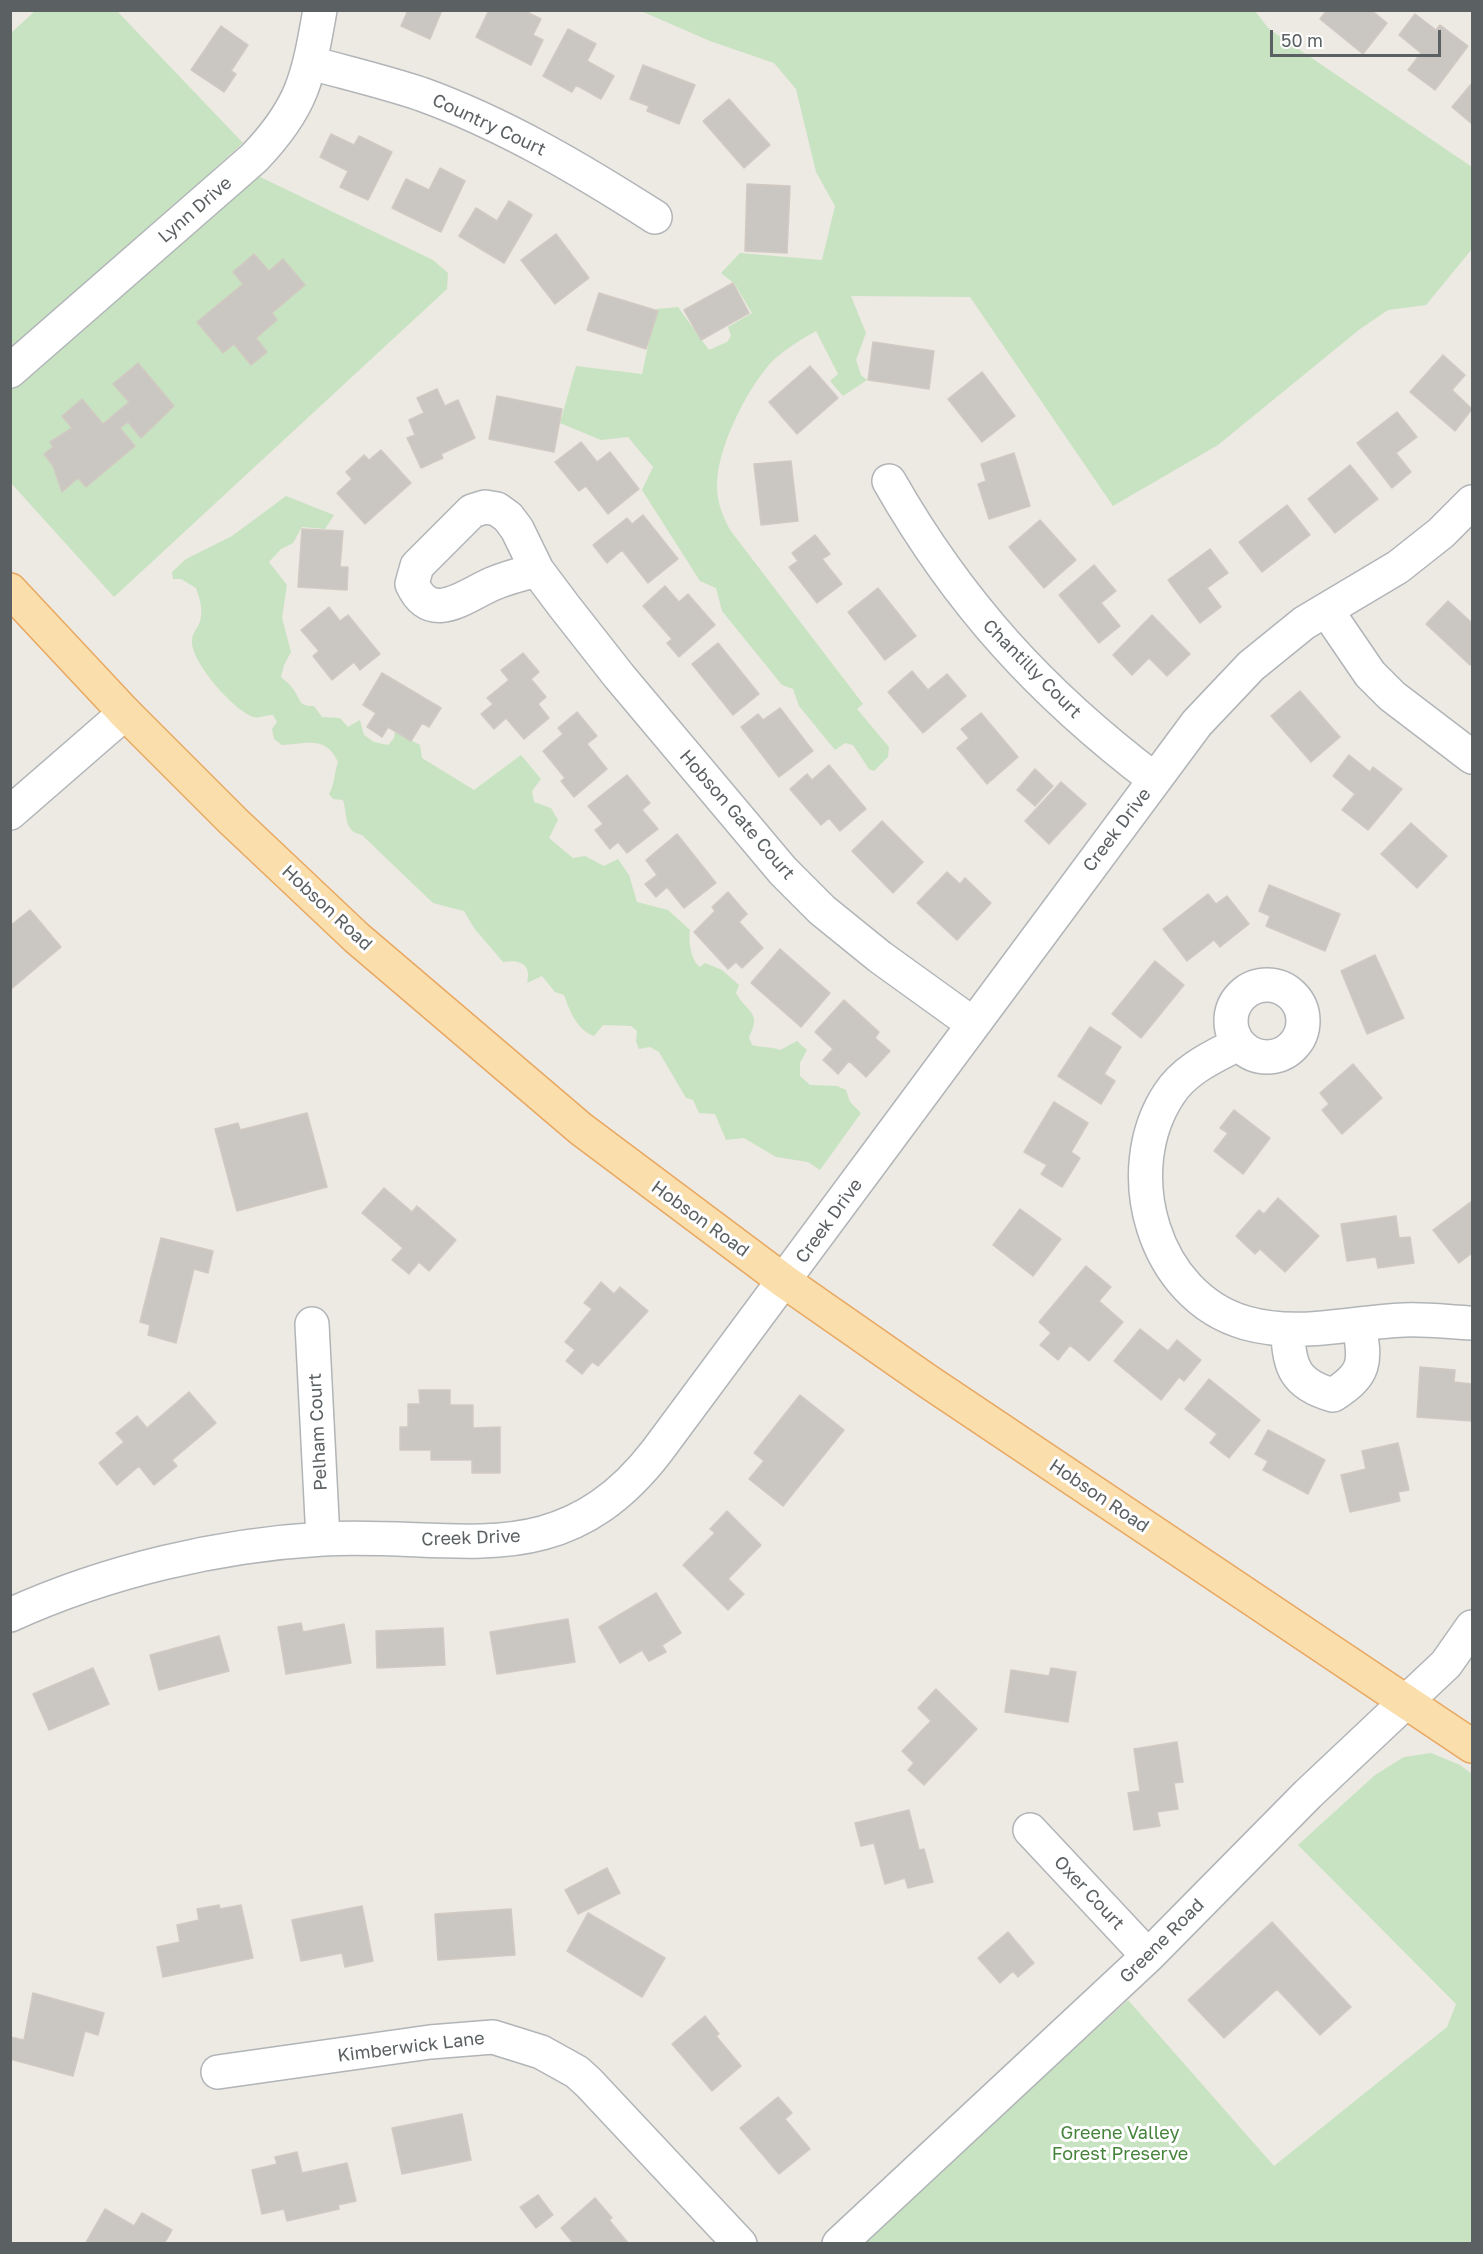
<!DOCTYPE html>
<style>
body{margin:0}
#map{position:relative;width:1483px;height:2254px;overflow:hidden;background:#ede9e3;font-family:"Golos Text",sans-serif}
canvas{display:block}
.frame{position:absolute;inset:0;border:12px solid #5b6063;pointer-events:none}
.scale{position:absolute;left:1270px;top:30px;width:171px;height:27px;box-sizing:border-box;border:3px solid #5b6063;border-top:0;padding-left:8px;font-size:18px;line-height:21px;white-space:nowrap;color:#5b6063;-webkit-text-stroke:4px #fff;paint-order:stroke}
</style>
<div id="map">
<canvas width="1483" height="2254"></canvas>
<div class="frame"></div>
<div class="scale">50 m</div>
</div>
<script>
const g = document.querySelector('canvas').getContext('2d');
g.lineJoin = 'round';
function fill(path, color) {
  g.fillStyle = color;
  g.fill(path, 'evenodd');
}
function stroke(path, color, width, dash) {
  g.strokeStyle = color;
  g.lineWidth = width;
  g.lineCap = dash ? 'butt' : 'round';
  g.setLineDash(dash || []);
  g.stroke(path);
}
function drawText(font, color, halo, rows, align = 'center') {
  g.font = font + ' "Golos Text",sans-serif';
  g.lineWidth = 6;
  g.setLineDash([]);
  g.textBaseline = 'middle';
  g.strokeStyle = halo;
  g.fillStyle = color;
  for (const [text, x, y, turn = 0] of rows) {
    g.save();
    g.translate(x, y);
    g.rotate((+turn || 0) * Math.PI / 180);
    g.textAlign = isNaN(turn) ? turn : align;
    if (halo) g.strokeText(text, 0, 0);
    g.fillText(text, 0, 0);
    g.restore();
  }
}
const green = new Path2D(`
 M35 11H117L243 143 11 353V33Z
 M641 11H1255L1269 29 1472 167V249L1426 305 1388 310 1360 329 1218 445 1113 506 970 297 851 296 866 333 856 360 861 375 867 380 843 396 830 381 838 374 816 331C799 341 781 351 768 366 745 393 716 451 717 487 717 503 723 516 730 530L863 704 857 709 889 747 888 757 874 771 869 769 853 745 845 743 835 750 799 706 793 689 782 685 722 611 716 588 700 581 642 490 653 467 628 437 601 440 560 423 576 366 642 374 656 309 678 307 709 350 727 342 731 336 728 327 752 313 734 283 721 273 740 253 822 260 835 206 816 172 796 89 774 63 710 41Z
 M256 175 433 260 448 273 447 289 114 597 11 483 10 390Z
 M286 496 334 515 325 529 302 527 293 543 281 549 269 562 287 585 282 618 291 652 284 665 281 677C285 681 290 684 293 689 301 699 298 707 314 706L322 717 340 718 348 727 360 720 364 735 374 742 388 745 394 738 395 732 420 745 422 758 474 790 521 755 541 779 532 791 534 802 551 808 558 820 549 838 573 858 585 856 604 866 618 859 629 875 637 902 668 910 690 930C688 940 691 961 700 967L705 963 722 970 739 985 736 993C748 1014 762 1012 749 1037L752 1045C762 1048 770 1046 780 1050L797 1041 807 1050 800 1063V1076L810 1085 837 1086 846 1090 850 1102 861 1113 820 1170 808 1162 776 1157 744 1138 726 1140 715 1114 699 1113 693 1100 686 1098 659 1052 650 1047 639 1049 636 1041 637 1031 631 1026 603 1025 594 1036C576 1029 570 1011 564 995L555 992 542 976 527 983C532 964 520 959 503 962L474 928 464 911 433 903 362 835C343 831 348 816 343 800L333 799 329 794C335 784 334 773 338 762 326 735 306 744 282 745L274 739 272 729 277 722 273 715C265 714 258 720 251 716 232 708 191 662 192 641 192 634 196 630 199 624 204 612 200 599 196 588L181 579H173L172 572 186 559 232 536Z
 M1431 1753 1460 1765 1472 1774V2243L860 2244 1128 2000 1274 2166 1447 2027 1456 2004 1298 1845 1375 1775 1404 1757Z`);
const building = new Path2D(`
 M408 10H442L430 39 401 26Z
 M489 10H523L541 19 533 35 543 40 531 65 476 37Z
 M1327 10H1371L1387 23 1363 54 1320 19Z
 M1415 14 1436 30 1440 25 1468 46 1435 90 1408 70 1421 53 1399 35Z
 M221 26 248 45 231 71 236 74 224 92 191 70Z
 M568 29 596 44 587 61 614 76 601 99 576 85 572 92 543 76Z
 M643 65 695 85 679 124 647 111 649 106 630 99Z
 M1472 83V124L1452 107Z
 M729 99 770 145 744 168 703 121Z
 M331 134 354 145 359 136 392 152 368 200 340 187 348 171 320 157Z
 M440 168 465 181 441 232 392 208 406 179 429 190Z
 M747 184 790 186 787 253 745 251Z
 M509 201 532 215 504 263 459 236 476 208 497 221Z
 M556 234 589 278 555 304 521 260Z
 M254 254 269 271 283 259 305 285 272 313 277 320 256 338 267 352 251 365 234 344 223 353 197 322 243 284 233 272Z
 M733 283 749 313 701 340 684 310Z
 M599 293 658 311 646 349 587 330Z
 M873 342 934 351 929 389 868 380Z
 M1443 355 1465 375 1452 390 1472 409 1455 431 1410 392Z
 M138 363 174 406 141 438 128 422 120 428 135 446 86 487 78 478 62 492 53 466 44 454 53 447 50 442 72 428 62 416 82 399 103 424 129 402 113 384Z
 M810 366 838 398 797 434 769 402Z
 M982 372 1015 416 982 442 948 399Z
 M437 389 445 406 458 400 475 438 441 454 443 458 421 468 407 438 415 435 409 420 424 413 417 398Z
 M497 396 562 409 554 452 489 439Z
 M1397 412 1417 437 1396 453 1411 472 1392 488 1357 443Z
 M581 442 597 462 610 452 639 489 608 514 586 486 579 491 555 462Z
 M381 450 411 483 365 524 337 493 352 479 346 472 364 455 369 460Z
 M1014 453 1030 506 989 519 978 484 986 481 981 464Z
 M791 461 798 521 761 525 754 464Z
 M1350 465 1378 499 1335 533 1308 499Z
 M1287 505 1310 535 1262 572 1239 542Z
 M643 515 678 559 648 583 622 550 607 563 593 545 627 518 632 524Z
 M1040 520 1076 560 1044 588 1009 547Z
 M302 529 343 531 340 567H348L347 590 298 587Z
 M815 535 830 554 822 559 842 584 817 603 789 567 798 561 792 553Z
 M1210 549 1228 573 1207 588 1221 607 1200 623 1168 580Z
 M1094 565 1116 591 1101 603 1120 626 1099 643 1059 595Z
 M665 586 679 602 688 594 715 625 679 657 667 643 672 639 643 606Z
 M878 588 916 636 885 660 848 612Z
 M1448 601 1472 623V663L1470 665 1426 624Z
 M329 607 340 621 348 615 380 654 360 670 354 662 332 680 313 656 319 651 301 630Z
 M1152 615 1190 654 1167 676 1149 658 1132 675 1113 655Z
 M718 643 759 694 733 715 692 664Z
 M523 653 539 672 531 679 546 697 538 704 549 718 524 739 506 718 494 729 481 714 493 704 487 698 509 680 501 670Z
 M912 671 928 690 947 674 966 696 923 733 888 692Z
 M382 673 441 708 429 727 422 723 411 741 388 727 382 737 367 727 376 713 363 705Z
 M1300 691 1340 737 1311 762 1271 716Z
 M780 708 813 751 779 777 741 727 758 714 763 720Z
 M577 712 597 736 587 744 607 769 574 797 561 781 565 778 543 751 563 734 558 728Z
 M981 713 1018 757 987 784 957 748 969 738 961 729Z
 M1349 755 1370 772 1373 767 1402 789 1368 830 1342 810 1355 794 1333 776Z
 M829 765 866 809 840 831 829 818 821 825 790 789 807 774 812 780Z
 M1035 769 1053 786 1035 806 1017 790Z
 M627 775 650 803 642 810 658 829 627 853 618 842 610 849 595 830 603 824 588 806Z
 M1061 782 1086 804 1049 844 1025 821Z
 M882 821 923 862 893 893 852 851Z
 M1411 823 1447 856 1417 888 1381 854Z
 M677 834 716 883 684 908 667 887 656 897 645 884 657 875 646 860Z
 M947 872 960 884 965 878 991 903 957 940 917 903Z
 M1269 885 1340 914 1325 951 1266 926 1270 916 1259 911Z
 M728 892 747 914 739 922 763 948 742 968 736 962 728 969 694 932 715 911 712 907Z
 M1208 894 1216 904 1227 896 1249 924 1220 947 1214 940 1187 961 1163 929Z
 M30 910 61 947 10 990V926Z
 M780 949 830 993 801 1027 751 983Z
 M1375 955 1404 1018 1367 1034 1341 971Z
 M1155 961 1184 985 1141 1038 1112 1014Z
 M844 1000 879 1032 875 1038 890 1051 866 1077 849 1061 838 1074 823 1060 833 1049 815 1032Z
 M1090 1027 1121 1047 1104 1074 1115 1081 1101 1104 1058 1076Z
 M1353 1064 1382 1098 1342 1134 1322 1110 1329 1104 1320 1093Z
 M1054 1102 1088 1123 1071 1152 1080 1158 1062 1187 1041 1174 1047 1165 1024 1152Z
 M1234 1110 1270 1138 1243 1174 1214 1151 1228 1133 1220 1128Z
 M307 1113 327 1187 237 1211 215 1129 238 1123 240 1130Z
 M384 1188 412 1212 417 1206 456 1240 429 1271 419 1262 409 1274 392 1260 403 1248 362 1213Z
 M1278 1198 1319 1236 1285 1272 1260 1249 1255 1254 1236 1236 1259 1210 1264 1214Z
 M1472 1201V1253L1459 1263 1433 1230Z
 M1020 1209 1061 1239 1033 1276 993 1245Z
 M1396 1216 1399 1238 1410 1237 1414 1263 1378 1268 1376 1257 1347 1261 1341 1224Z
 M161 1238 213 1251 208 1273 194 1269 176 1343 148 1335 150 1325 140 1322Z
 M1086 1266 1111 1287 1099 1301 1123 1322 1089 1361 1070 1345 1058 1360 1040 1345 1051 1333 1039 1322Z
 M601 1282 614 1294 620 1287 648 1311 598 1366 592 1362 582 1374 566 1361 575 1350 565 1342 592 1309 584 1303Z
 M1140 1329 1168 1351 1177 1340 1201 1360 1184 1381 1179 1377 1161 1400 1114 1361Z
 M1420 1367 1455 1370 1454 1382 1472 1384V1421L1417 1417Z
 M1209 1379 1260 1420 1229 1458 1210 1443 1217 1434 1185 1409Z
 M419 1390H450V1405H473V1428L500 1427V1473H472V1460H431V1450H400V1427H408V1404H420Z
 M189 1392 216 1423 172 1460 177 1466 154 1485 139 1466 117 1485 99 1463 124 1442 116 1433 137 1416 147 1428Z
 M800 1395 844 1430 783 1506 749 1479 764 1461 754 1453Z
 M1268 1430 1325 1460 1308 1494 1263 1470 1268 1461 1255 1454Z
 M1398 1443 1409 1490 1398 1492 1400 1501 1350 1512 1341 1475 1366 1469 1362 1451Z
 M727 1511 761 1545 728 1579 744 1594 728 1610 683 1565 715 1533 710 1529Z
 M656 1593 681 1633 662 1645 666 1652 649 1661 642 1650 620 1663 599 1627Z
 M568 1619 575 1662 497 1674 490 1632Z
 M301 1623 303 1632 344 1624 351 1663 286 1674 278 1627Z
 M443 1628 445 1665 377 1668 376 1631Z
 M219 1636 229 1671 159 1690 150 1655Z
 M93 1668 109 1704 49 1730 33 1694Z
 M1051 1668 1076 1672 1068 1722 1005 1712 1011 1670 1049 1676Z
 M936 1689 977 1729 924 1785 908 1770 914 1763 902 1751 931 1721 918 1708Z
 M1177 1742 1183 1782 1174 1783 1178 1809 1157 1812 1160 1826 1134 1830 1128 1793 1140 1791 1134 1749Z
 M909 1810 919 1850 924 1849 933 1882 908 1888 905 1878 885 1884 874 1843 861 1846 855 1823Z
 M607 1868 620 1893 578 1914 565 1890Z
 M219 1905 220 1909 241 1905 253 1958 163 1977 157 1947 180 1942 177 1925 199 1920 197 1909Z
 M362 1906 373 1961 345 1967 342 1953 301 1961 292 1920Z
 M511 1909 515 1955 438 1960 435 1914Z
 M588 1913 665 1958 642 1997 567 1951Z
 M1272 1922 1351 2007 1320 2035 1277 1989 1224 2038 1188 2000Z
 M1008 1932 1034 1963 1018 1977 1013 1971 1000 1983 978 1958Z
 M33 1993 104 2013 98 2035 85 2031 73 2076 10 2059V2037L24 2040Z
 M705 2016 719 2034 716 2036 741 2066 712 2091 672 2044Z
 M778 2097 792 2113 785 2119 810 2149 779 2174 740 2128Z
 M462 2114 471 2160 402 2174 392 2128Z
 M297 2152 302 2173 347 2163 356 2201 338 2205 339 2209 287 2221 284 2209 262 2214 252 2170 277 2164 275 2157Z
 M538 2195 553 2215 536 2228 520 2207Z
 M595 2198 612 2218 609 2220 629 2244H574L561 2228Z
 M105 2209 134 2226 142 2213 172 2230 164 2244H85Z`);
const minor = new Path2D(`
 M311 63C347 73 385 82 421 94 504 124 580 169 655 217
 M10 371 254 158C303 107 308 78 320 10
 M889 481C959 604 1042 694 1154 779
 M537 570C521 574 506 578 492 584 463 597 431 625 412 584L417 566 472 511 485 507 497 509 508 517 517 529 537 570 564 606 619 676 783 871 822 910 880 957 973 1024
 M1327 611 1370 674 1392 696 1472 757
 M10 813 125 713
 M1231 1021a36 36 0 1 1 72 0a36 36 0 1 1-72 0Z
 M1238 1044C1213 1057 1185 1069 1169 1094 1118 1171 1153 1297 1246 1323 1300 1338 1350 1322 1404 1320 1427 1319 1450 1322 1472 1323
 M312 1324 323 1539
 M1288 1330C1288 1367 1296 1385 1333 1395 1366 1374 1366 1362 1359 1325
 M10 1615C107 1571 218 1545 323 1539 459 1532 560 1577 657 1451L1197 723 1251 666 1304 623 1398 567 1441 533 1472 502
 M1030 1830 1148 1956
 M218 2072 430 2042 493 2037 541 2052 577 2072 589 2083 740 2244
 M839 2244 1148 1956 1308 1794 1446 1664 1472 1627`);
const major = new Path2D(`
 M10 590 125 713 233 821 357 938 581 1129 784 1281 926 1380 1472 1746`);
const streetNames = [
 ["Country Court",489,125,25],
 ["Lynn Drive",195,210,-41],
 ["Chantilly Court",1032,669,45],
 ["Hobson Gate Court",737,815,49],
 ["Creek Drive",1117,830,-53],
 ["Hobson Road",327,908,43],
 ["Hobson Road",700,1219,36],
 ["Creek Drive",829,1221,-54],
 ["Pelham Court",318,1432,-93],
 ["Hobson Road",1099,1496,34],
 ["Creek Drive",471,1538,-2],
 ["Oxer Court",1089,1893,47],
 ["Greene Road",1162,1941,-45],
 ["Kimberwick Lane",411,2047,-7]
];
const parkNames = [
 ["Greene Valley",1120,2133],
 ["Forest Preserve",1120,2154]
];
fill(green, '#c8e3c1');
fill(building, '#cac6c2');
stroke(building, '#d1cac2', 1.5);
stroke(minor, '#b1b5b8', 36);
stroke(major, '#e8a861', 36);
stroke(minor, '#fff', 33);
stroke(major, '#fadeac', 33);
drawText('18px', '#5b6063', '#fff', streetNames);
drawText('18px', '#45833b', '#fff', parkNames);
</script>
